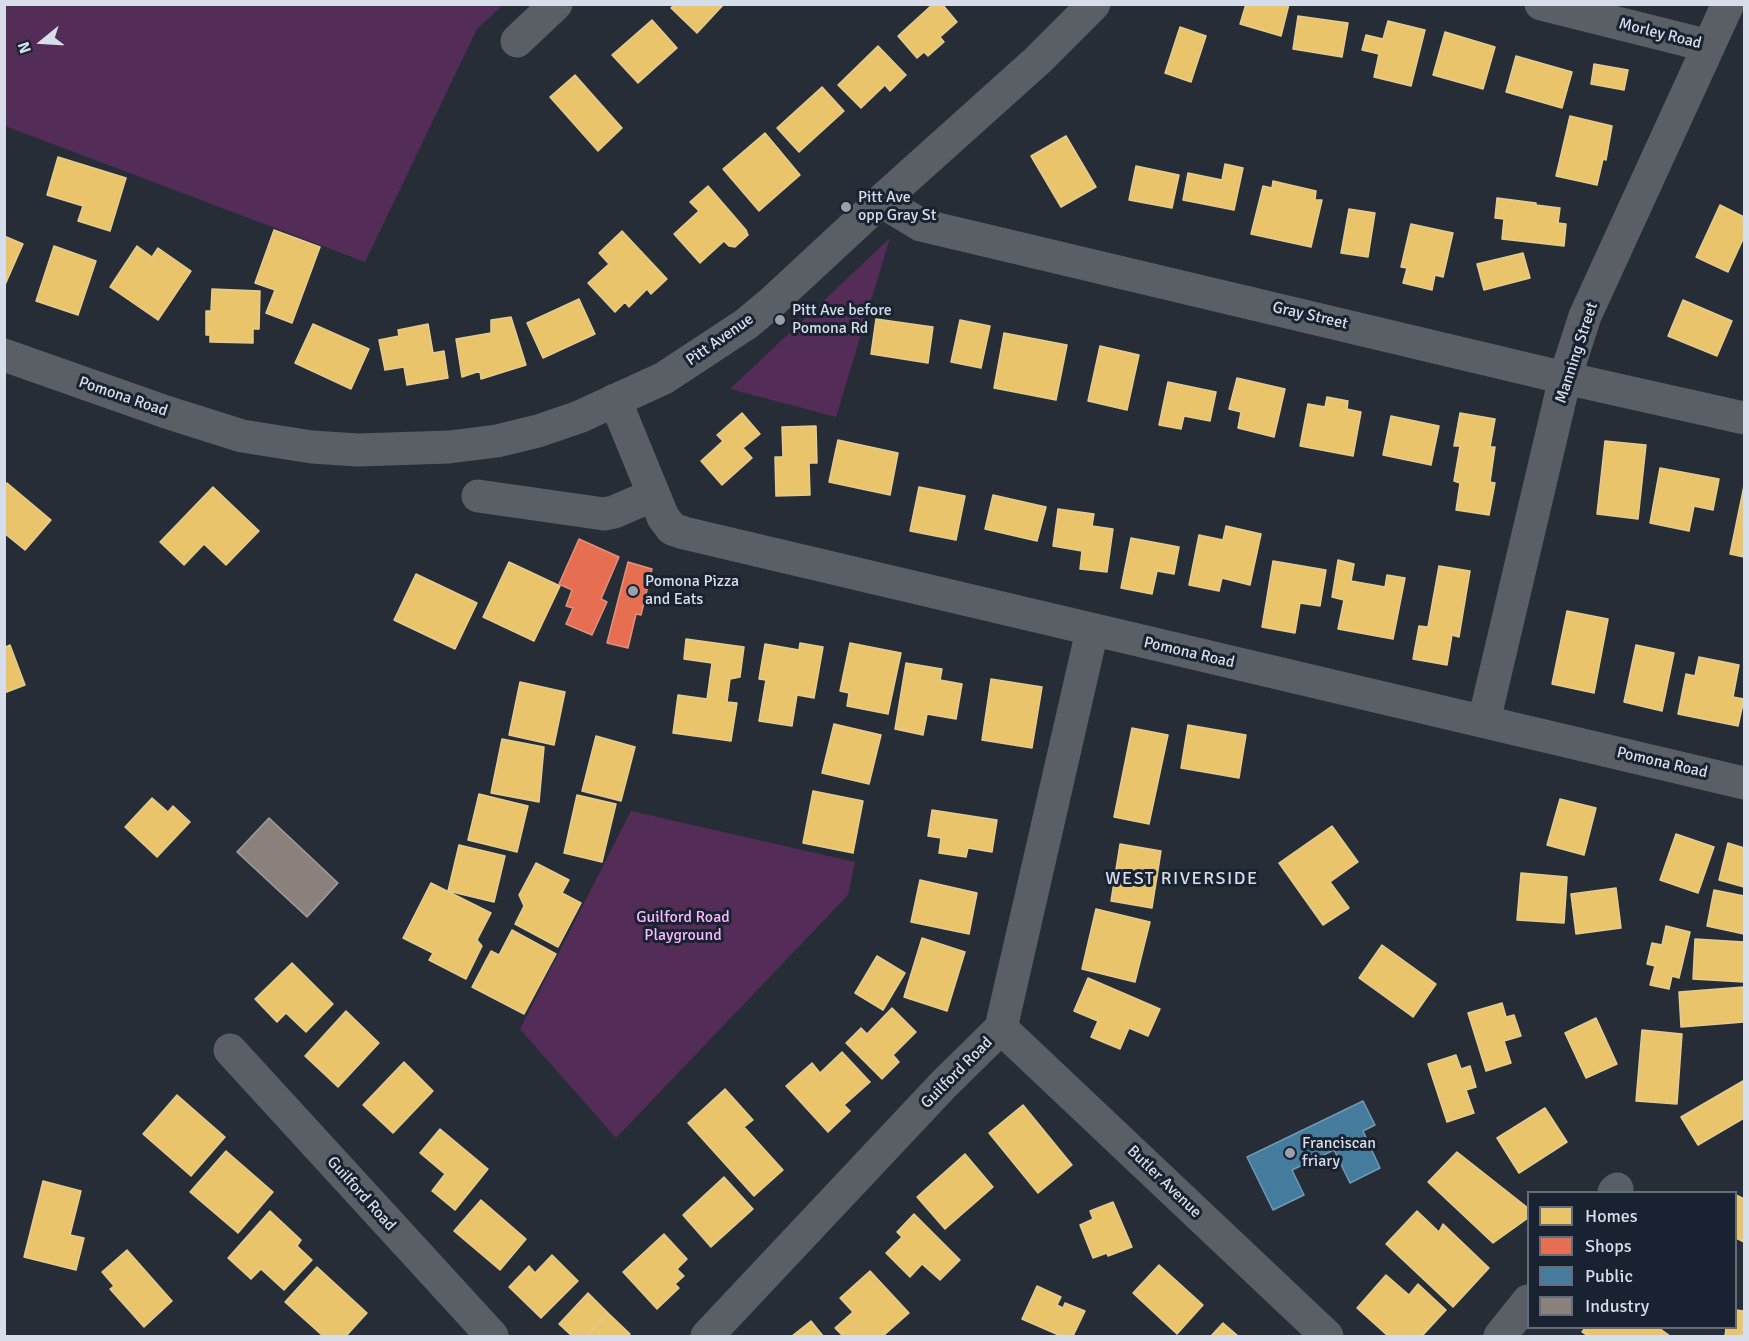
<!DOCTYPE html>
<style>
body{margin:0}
#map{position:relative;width:1749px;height:1341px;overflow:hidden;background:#272d36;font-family:Signika,sans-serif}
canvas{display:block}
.frame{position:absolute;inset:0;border:6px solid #d7dee9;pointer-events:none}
.legend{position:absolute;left:1527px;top:1191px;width:210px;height:138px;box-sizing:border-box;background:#182231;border:2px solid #646d7b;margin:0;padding:8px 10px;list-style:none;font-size:18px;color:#d7dee9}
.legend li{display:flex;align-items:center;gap:12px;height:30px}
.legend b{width:30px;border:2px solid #646d7b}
.north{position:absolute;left:12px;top:12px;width:60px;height:60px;-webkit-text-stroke:4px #182231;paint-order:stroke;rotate:252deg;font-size:16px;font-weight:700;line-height:24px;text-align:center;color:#d7dee9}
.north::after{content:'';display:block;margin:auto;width:21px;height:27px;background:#d7dee9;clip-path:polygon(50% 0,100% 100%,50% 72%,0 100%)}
</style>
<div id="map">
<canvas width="1749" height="1341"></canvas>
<div class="frame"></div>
<ul class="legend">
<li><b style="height:16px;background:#e9c46a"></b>Homes</li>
<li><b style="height:16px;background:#e76f51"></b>Shops</li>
<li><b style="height:16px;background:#457b9d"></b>Public</li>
<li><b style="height:16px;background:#8a817c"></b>Industry</li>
</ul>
<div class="north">N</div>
</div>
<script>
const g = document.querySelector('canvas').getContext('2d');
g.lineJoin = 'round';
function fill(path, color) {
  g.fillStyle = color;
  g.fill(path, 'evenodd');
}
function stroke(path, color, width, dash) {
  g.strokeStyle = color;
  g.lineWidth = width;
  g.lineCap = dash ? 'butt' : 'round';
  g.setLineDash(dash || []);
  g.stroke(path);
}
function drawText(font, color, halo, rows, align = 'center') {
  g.font = font + ' Signika,sans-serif';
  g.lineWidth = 6;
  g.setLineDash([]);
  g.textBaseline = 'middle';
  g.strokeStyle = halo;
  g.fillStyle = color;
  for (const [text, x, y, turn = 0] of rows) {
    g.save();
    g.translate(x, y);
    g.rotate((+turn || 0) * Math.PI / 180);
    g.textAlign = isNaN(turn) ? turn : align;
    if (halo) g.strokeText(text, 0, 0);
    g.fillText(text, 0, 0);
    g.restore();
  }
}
const green = new Path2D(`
 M4 5 5 4 503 5 477 29 365 262 5 126Z
 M890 238 836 417 730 389Z
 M631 811 855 862 848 895 616 1138 520 1029Z`);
const homes = new Path2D(`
 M675 4H724L697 33 671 8Z
 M933 4H942L957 22 940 37 944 42 928 56 924 52 917 58 898 36Z
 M1246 4H1289L1281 36 1240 24Z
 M1298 16 1348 23 1342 57 1293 49Z
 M652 20 677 48 638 83 612 55Z
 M1388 21 1425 30 1411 86 1374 77 1379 54 1362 50 1366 35 1383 39Z
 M1180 27 1206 36 1191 82 1165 73Z
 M1445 32 1495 47 1483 89 1433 75Z
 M878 46 906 75 890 91 885 85 861 108 838 85Z
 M1516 56 1572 72 1562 108 1506 92Z
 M1594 64 1628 70 1624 90 1591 84Z
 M575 75 622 128 598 151 550 97Z
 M822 87 844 111 799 152 777 128Z
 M1570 116 1612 126 1606 160 1603 159 1597 185 1556 176Z
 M765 133 800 175 759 211 723 169Z
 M1066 136 1096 187 1061 207 1031 156Z
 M58 157 126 178 110 231 78 221 83 206 47 195Z
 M1225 164 1243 168 1234 210 1183 200 1188 173 1222 180Z
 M1136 166 1179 175 1172 208 1129 200Z
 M1273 181 1316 191 1315 200H1322L1311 247 1251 234 1263 186 1272 188Z
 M708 186 746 230 748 235 735 247 729 246 724 241 700 263 674 234 699 211 690 202Z
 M1497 198 1536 203V205L1560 208 1558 223 1566 224 1564 246 1502 239 1504 219 1495 218Z
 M1720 205 1744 217V237L1728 272 1696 257Z
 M1349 209 1375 213 1368 257 1341 253Z
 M1411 224 1453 233 1443 277 1435 275 1432 290 1403 283 1407 268 1401 267Z
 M274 230 320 247 292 323 266 313 275 290 255 283Z
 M622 231 667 279 651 294 647 289 629 307 625 302 615 312 588 283 609 264 599 253Z
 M4 236 23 244 4 287Z
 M54 246 96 261 78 315 36 301Z
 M137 246 152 257 158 248 191 271 158 320 110 287Z
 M1523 253 1530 278 1484 290 1477 264Z
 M212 289 260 291 259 329H253V343L210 342V335H206V311H211Z
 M579 299 595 334 543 358 527 323Z
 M1683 300 1732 321 1717 356 1668 336Z
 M511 317 526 365 481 379 480 371 462 377 456 339 491 333V320Z
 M876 319 933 327 928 363 871 354Z
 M960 320 990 326 981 368 951 362Z
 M313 324 369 349 351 389 295 363Z
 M428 324 433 353 444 351 448 378 407 385 404 367 385 370 379 340 399 336 398 330Z
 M1004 333 1067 345 1056 400 994 388Z
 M1100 346 1139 355 1127 410 1088 401Z
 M1237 378 1285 389 1274 437 1238 428 1241 412 1229 409Z
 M1168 382 1216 392 1210 421 1184 416 1181 429 1159 425Z
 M1327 397 1348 401 1347 409 1361 412 1353 456 1300 446 1308 404 1325 407Z
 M742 413 760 434 743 448 752 458 722 485 701 461 723 441 717 435Z
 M1460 413 1495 419 1490 447H1495L1490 482 1495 483 1489 515 1456 510 1460 483 1454 481 1460 446H1454Z
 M1391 416 1439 426 1431 465 1383 455Z
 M816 426 817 463H809L810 495 776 496 775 457H783L782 427Z
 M838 440 898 453 890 495 829 482Z
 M1605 441 1646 445 1638 519 1597 514Z
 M1660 468 1719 479 1713 510 1694 506 1689 531 1650 523Z
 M7 483 51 520 25 550 4 533V486Z
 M1744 486V557L1730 554Z
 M213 487 259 531 226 565 204 544 184 565 160 542Z
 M919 487 965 496 956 540 910 531Z
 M993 495 1046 507 1037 541 985 529Z
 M1058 509 1094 514 1092 526 1113 529 1107 572 1080 569 1082 551 1053 546Z
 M1226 526 1261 534 1250 585 1222 578 1219 591 1189 585 1199 535 1223 540Z
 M1131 538 1179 547 1174 574 1157 571 1152 594 1121 588Z
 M1338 560 1354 564 1351 581 1385 587 1387 575 1405 578 1393 639 1338 629 1344 600 1332 597Z
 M1273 561 1326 570 1320 606 1300 603 1295 633 1262 627Z
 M509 562 560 586 534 641 483 617Z
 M1439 566 1470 571 1459 637 1452 635 1447 665 1413 659 1419 626 1428 627Z
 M416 574 477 603 455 649 394 620Z
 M1567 611 1608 619 1594 693 1552 684Z
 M686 639 744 647 740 677 730 679 727 702 737 703 731 741 673 733 678 695 707 699 712 663 684 659Z
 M800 643 823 647 814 698 797 695 792 726 759 721 766 680 759 679 765 644 799 650Z
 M850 643 901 653 888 714 847 706 849 693 840 691Z
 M10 645 25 685 4 693V648Z
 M1636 645 1674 653 1662 711 1624 702Z
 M1699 657 1739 665 1733 697 1744 699 1738 726 1678 714 1686 674 1695 676Z
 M906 663 942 669 940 680 962 684 956 719 927 714 923 735 895 729Z
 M991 679 1042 687 1032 748 982 740Z
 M520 682 565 692 554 745 509 735Z
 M834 724 881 735 869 784 822 773Z
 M1188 725 1246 735 1239 778 1181 768Z
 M1132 728 1168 735 1149 824 1114 817Z
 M596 736 635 747 621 801 582 791Z
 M502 739 544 747 539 802 491 793Z
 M813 791 863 801 853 853 803 843Z
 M479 794 528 806 517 852 468 840Z
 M577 795 616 804 602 862 564 853Z
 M152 798 168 812 173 806 190 822 157 857 125 827Z
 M1560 799 1596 808 1584 855 1547 845Z
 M932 810 997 820 992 852 968 848 966 857 939 853 941 838 928 836Z
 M1332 826 1358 862 1330 882 1349 908 1323 925 1279 863Z
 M1676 834 1714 847 1698 893 1660 880Z
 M1728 843 1744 848V887L1719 880Z
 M1120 844 1161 851 1152 908 1111 901Z
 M459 845 505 856 494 902 448 891Z
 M536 863 569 880 562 893 581 903 558 947 515 924 524 906 519 895Z
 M1521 873 1567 877 1564 923 1517 920Z
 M920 880 977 893 969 934 911 922Z
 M431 883 491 913 477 940 482 946 466 979 429 960 433 953 403 938Z
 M1616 888 1621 928 1576 934 1571 894Z
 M1714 890 1744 896V934L1707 926Z
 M1096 909 1150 922 1135 982 1082 969Z
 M1666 926 1690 932 1679 978 1672 976 1669 989 1650 985 1655 966 1647 964 1652 943 1662 945Z
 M512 930 556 954 524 1014 472 987 491 951 499 955Z
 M922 938 965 952 947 1011 904 997Z
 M1695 939 1744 942V982L1693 979Z
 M1382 945 1436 984 1413 1017 1359 978Z
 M877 956 905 973 883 1010 855 993Z
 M292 963 333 1004 306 1032 286 1013 277 1022 255 999Z
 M1088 978 1160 1009 1148 1036 1129 1028 1120 1049 1091 1037 1098 1021 1074 1011Z
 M1744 987V1022L1681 1027 1679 992Z
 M1502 1003 1506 1017 1514 1015 1521 1036 1504 1041 1511 1063 1486 1071 1468 1013Z
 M892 1008 916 1032 893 1055 899 1062 882 1079 846 1043 861 1028 867 1034Z
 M346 1011 379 1043 338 1087 305 1056Z
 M1596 1018 1617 1064 1586 1078 1565 1033Z
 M1642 1030 1682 1034 1677 1104 1636 1101Z
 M842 1052 870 1082 844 1105 850 1111 828 1132 786 1086 812 1063 820 1073Z
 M1456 1055 1461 1069 1470 1066 1476 1087 1466 1090 1474 1113 1447 1122 1428 1064Z
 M404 1062 433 1091 393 1133 363 1105Z
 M1743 1081 1744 1085V1118L1698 1145 1681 1117Z
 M725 1089 753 1120 744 1127 783 1170 754 1196 688 1123Z
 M177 1095 225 1137 191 1176 143 1134Z
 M1023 1105 1072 1165 1038 1193 989 1133Z
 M1545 1108 1567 1142 1519 1173 1497 1138Z
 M440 1129 488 1169 455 1210 432 1191 445 1174 420 1153Z
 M226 1151 273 1192 238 1233 190 1192Z
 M1457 1152 1528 1208V1218L1493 1243 1428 1182Z
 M965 1154 993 1187 945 1229 917 1197Z
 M724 1177 753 1209 711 1247 683 1215Z
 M43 1181 81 1191 70 1235 84 1238 76 1270 24 1257Z
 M1736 1195 1744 1199V1242L1736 1238Z
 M481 1200 526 1239 500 1270 454 1231Z
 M1113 1202 1132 1247 1108 1256 1107 1253 1093 1258 1080 1225 1093 1219 1090 1211Z
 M270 1211 301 1240 297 1246 312 1260 284 1290 261 1269 251 1279 228 1258Z
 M1417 1211 1439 1232 1443 1224 1489 1268 1453 1307 1386 1244Z
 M914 1214 960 1260 940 1280 922 1264 910 1277 886 1253 902 1237 897 1232Z
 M664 1234 687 1259 677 1269 684 1276 675 1284 679 1288 657 1309 623 1272Z
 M127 1250 172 1301 144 1327 110 1289 114 1286 102 1272Z
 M552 1255 578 1281 541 1318 509 1287 529 1266 535 1273Z
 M1159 1265 1203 1305 1177 1334 1133 1293Z
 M317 1267 367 1313 346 1336H323L285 1302Z
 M870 1271 909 1313 883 1336H843L835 1328 853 1312 840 1298Z
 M1386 1275 1409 1295 1418 1284 1446 1310 1422 1336H1388L1357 1308Z
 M1037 1286 1061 1297 1057 1305 1063 1308 1065 1303 1085 1311 1073 1336H1061L1022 1319Z
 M588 1293 608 1313 586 1336H572L559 1324Z
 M1736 1310 1744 1311 1742 1334H1744V1336H1725L1726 1328H1736Z
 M608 1313 630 1334 627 1336H586Z
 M811 1321 823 1336H792Z
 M1223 1323 1238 1336H1211Z
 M1585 1328H1659L1670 1336H1588L1582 1332Z`);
const shops = new Path2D(`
 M579 539 619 557 601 599 607 602 592 635 566 624 573 608 566 606 572 590 559 584Z
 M628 562 652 569 641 615 636 614 628 648 607 643Z`);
const public = new Path2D(`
 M1363 1101 1375 1125 1363 1131 1380 1168 1350 1183 1334 1150 1292 1170 1304 1195 1273 1210 1247 1157Z`);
const industry = new Path2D(`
 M269 818 338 883 307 917 237 852Z`);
const minor = new Path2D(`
 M1541 4 1709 46
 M517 41 556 4
 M881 201 921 225 1565 378 1744 418
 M4 355 166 412 242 436 312 447 358 450 449 447 497 441 538 431 579 417 664 378 746 324 770 304 881 201 1038 60 1094 4
 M615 400 663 517 672 529 684 533 1744 783
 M478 496 604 514 614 512 653 495
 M1484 721 1565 378 1585 316 1728 4
 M1001 1028 1327 1336
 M230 1050 492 1336
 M1614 1192 1617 1189
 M707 1336 944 1084 1001 1028 1092 631
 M1500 1336 1528 1301`);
const markers = [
 [846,207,6,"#99a0aa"],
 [780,320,6,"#99a0aa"],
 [633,591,6,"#99a0aa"],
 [1290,1153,6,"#99a0aa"]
];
const streetNames = [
 ["Morley Road",1660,34,14],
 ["Gray Street",1310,316,13],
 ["Pitt Avenue",720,340,-35],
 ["Manning Street",1577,353,-72],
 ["Pomona Road",123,397,19],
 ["Pomona Road",1189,653,13],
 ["Pomona Road",1662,763,13],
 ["Guilford Road",957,1073,-45],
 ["Butler Avenue",1164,1182,44],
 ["Guilford Road",361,1194,48]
];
const poiNames = [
 ["Pitt Ave",858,198],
 ["opp Gray St",858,216],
 ["Pitt Ave before",792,311],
 ["Pomona Rd",792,329],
 ["Pomona Pizza",645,582],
 ["and Eats",645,600],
 ["Franciscan",1302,1144],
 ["friary",1302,1162]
];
const parkNames = [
 ["Guilford Road",683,918],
 ["Playground",683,936]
];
const neighbourhoodNames = [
 ["WEST RIVERSIDE",1182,879]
];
fill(green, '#532c57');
fill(homes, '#e9c46a');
stroke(homes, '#e4cc90', 1.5);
fill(shops, '#e76f51');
stroke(shops, '#e2907f', 1.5);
fill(public, '#457b9d');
stroke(public, '#7199b4', 1.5);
fill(industry, '#8a817c');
stroke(industry, '#a19d9d', 1.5);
stroke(minor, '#5a5e65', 33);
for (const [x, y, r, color] of markers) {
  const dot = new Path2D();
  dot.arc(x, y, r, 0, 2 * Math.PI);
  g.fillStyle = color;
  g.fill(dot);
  stroke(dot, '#182231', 2);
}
drawText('16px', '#d7dee9', '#182231', streetNames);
drawText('16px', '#d7dee9', '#182231', poiNames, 'left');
drawText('16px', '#fbb9fd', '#182231', parkNames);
g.letterSpacing = '1.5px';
drawText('18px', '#d7dee9', '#182231', neighbourhoodNames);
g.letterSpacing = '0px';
</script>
